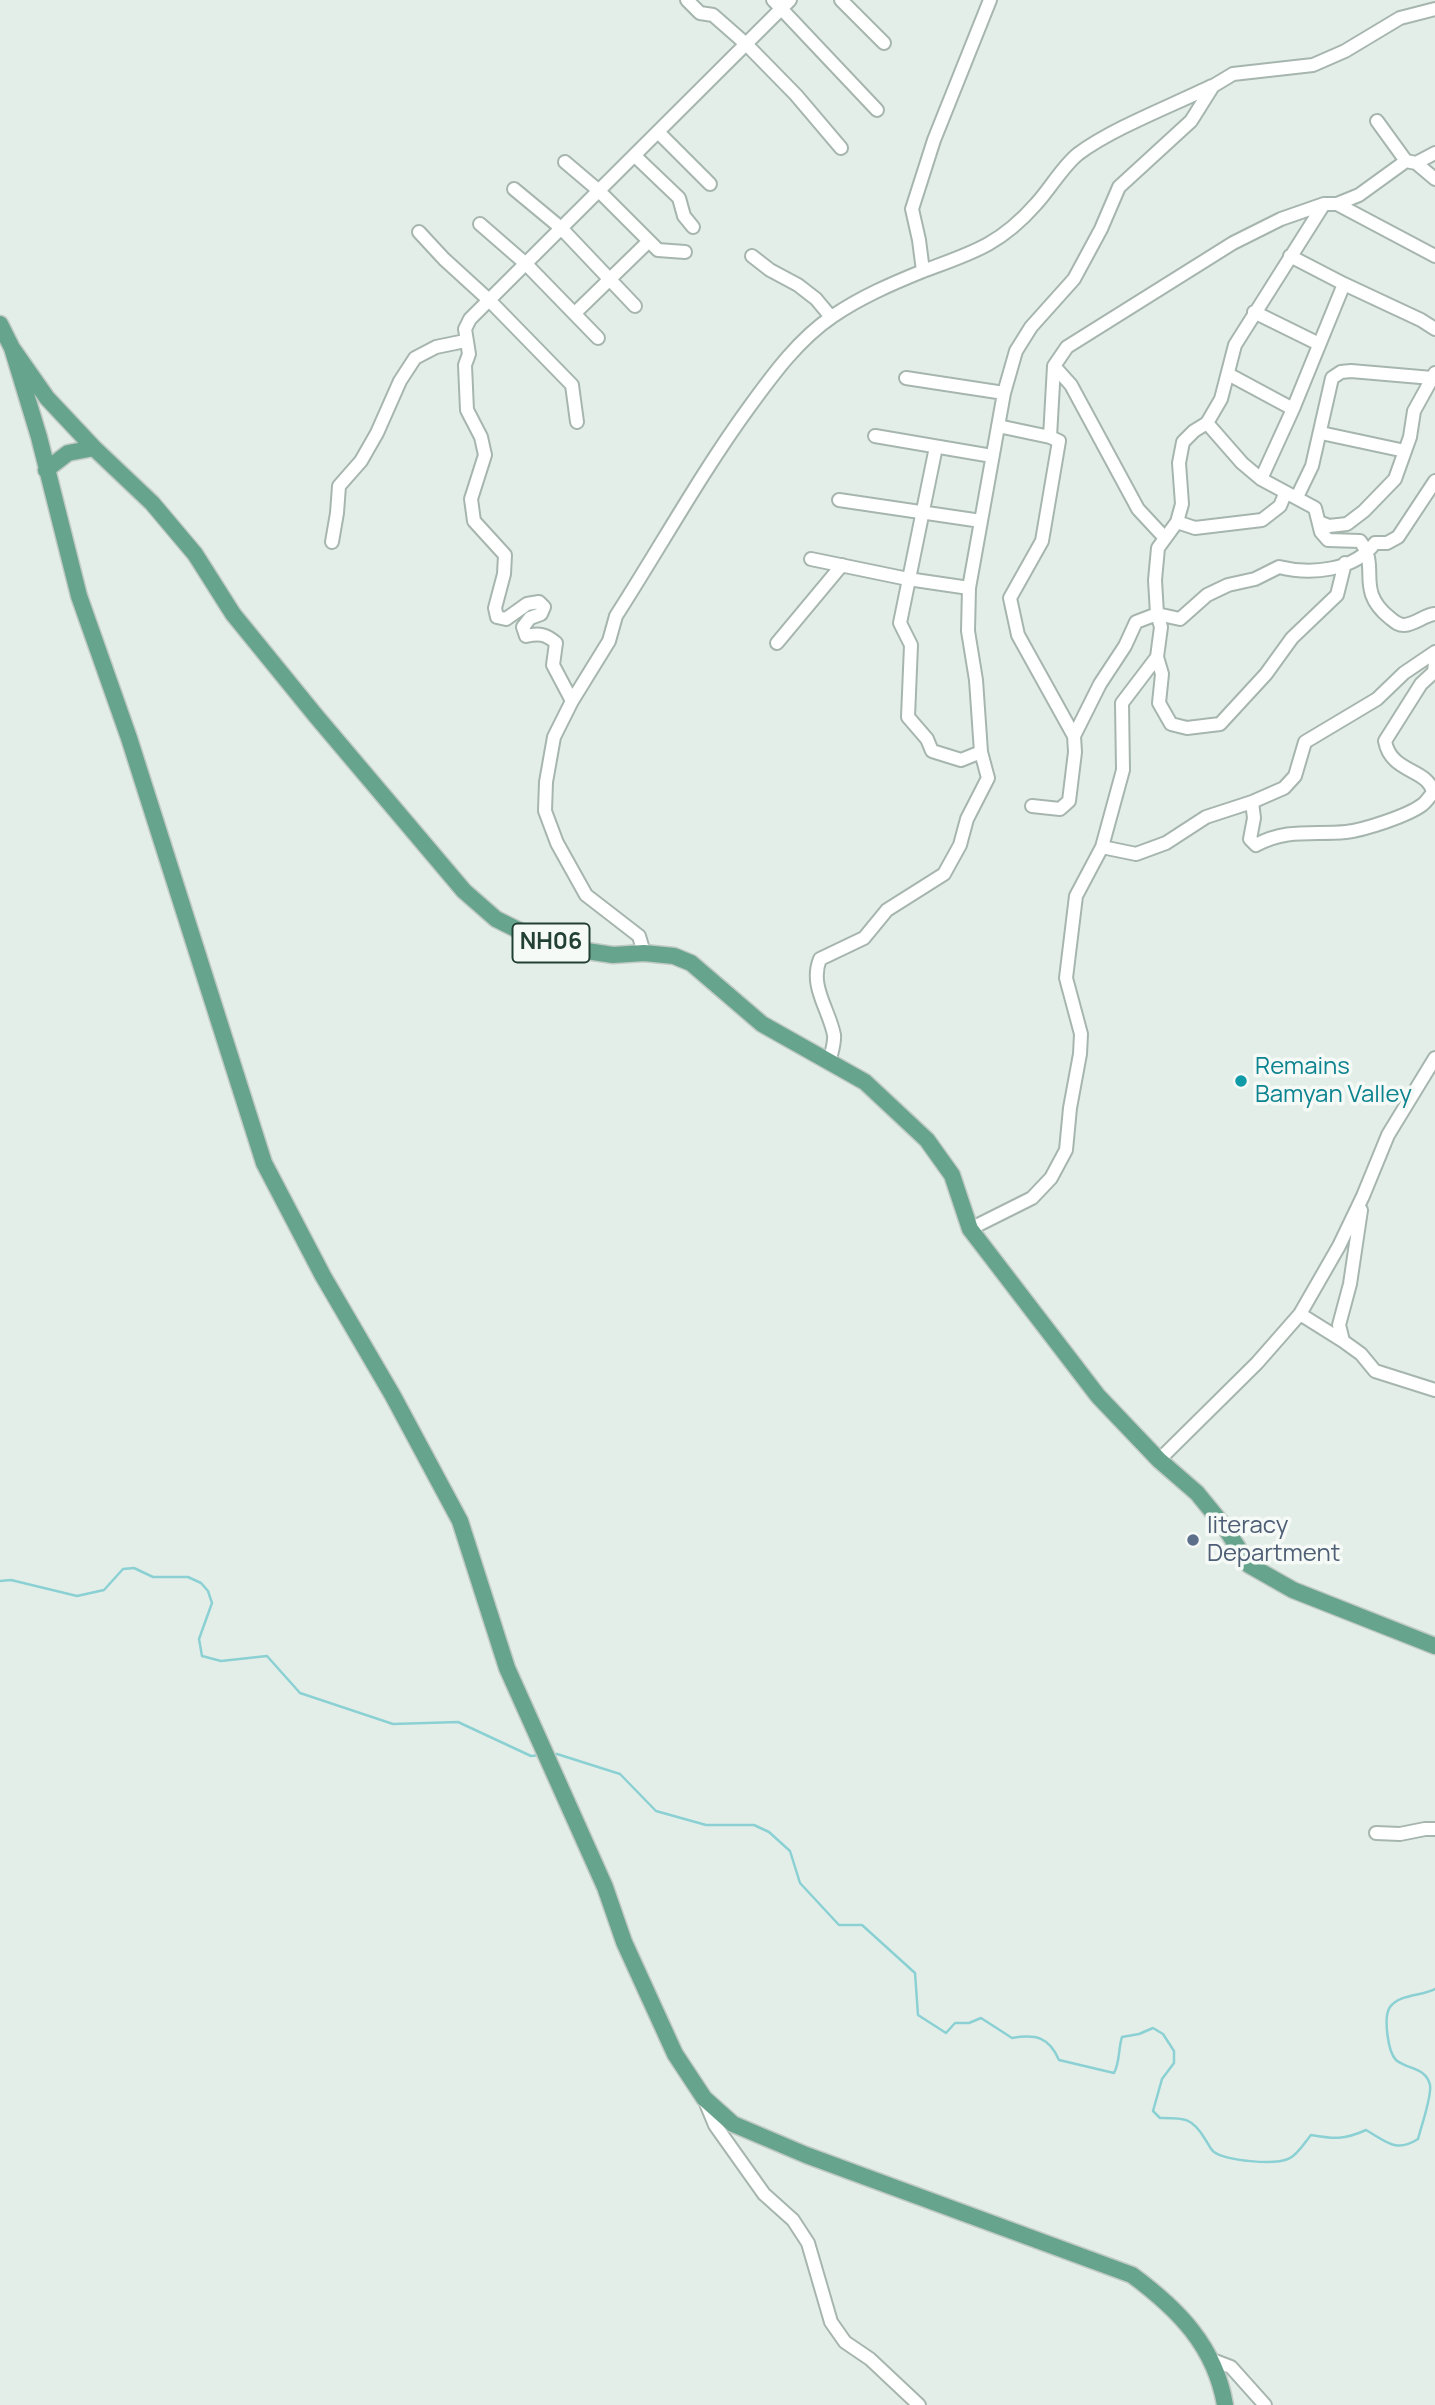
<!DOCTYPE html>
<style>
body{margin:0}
canvas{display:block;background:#e4eee8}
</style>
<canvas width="1435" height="2405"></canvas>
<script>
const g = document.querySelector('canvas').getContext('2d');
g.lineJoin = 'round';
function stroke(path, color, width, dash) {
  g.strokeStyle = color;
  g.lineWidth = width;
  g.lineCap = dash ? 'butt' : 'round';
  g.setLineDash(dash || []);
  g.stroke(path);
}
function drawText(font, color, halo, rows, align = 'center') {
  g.font = font + ' Manrope,sans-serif';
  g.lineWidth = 7;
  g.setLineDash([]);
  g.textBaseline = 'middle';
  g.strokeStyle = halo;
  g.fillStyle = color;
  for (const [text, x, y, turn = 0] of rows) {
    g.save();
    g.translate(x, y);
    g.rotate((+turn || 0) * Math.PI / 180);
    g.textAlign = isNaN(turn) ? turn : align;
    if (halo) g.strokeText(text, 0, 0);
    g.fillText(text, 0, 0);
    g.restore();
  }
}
const stream = new Path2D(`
 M0 1581 11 1580 77 1596 104 1590 123 1569 134 1568 153 1577H188L201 1583 208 1591 212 1603 199 1639 202 1656 221 1661 267 1656 300 1693 393 1724 458 1722 531 1756 541 1755
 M551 1754H557L620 1774 656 1811 706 1825H754L769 1832 790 1851 800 1883 839 1925H862L915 1973 918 2015 946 2033 955 2023H969L981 2018 1012 2038C1036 2034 1049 2037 1059 2060L1114 2073C1120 2062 1118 2050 1122 2037L1139 2034 1153 2028 1163 2034 1174 2051V2063L1162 2079 1153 2111 1160 2118C1184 2118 1192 2117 1205 2139 1208 2143 1210 2149 1214 2152 1227 2161 1274 2165 1288 2159 1297 2156 1305 2142 1311 2135 1334 2139 1344 2140 1366 2130 1387 2142 1396 2153 1418 2139 1421 2127 1432 2096 1430 2085 1426 2067 1408 2070 1396 2060 1388 2052 1383 2017 1390 2007 1399 1994 1422 1996 1435 1989`);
const minor = new Path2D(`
 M687 0 700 13 713 15 746 44 796 95 841 148
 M773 0 877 110
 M841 0 884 43
 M1377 121 1406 161
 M659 133 710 184
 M635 156 679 198 684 216 693 227
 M565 162 598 190 658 250 685 252
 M1416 163 1435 179
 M514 189 561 228 635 306
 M1337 204 1435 256
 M480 224 526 264 598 338
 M419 232 444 259 490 301 572 385 577 422
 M752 256 770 270 798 285 816 299 831 317
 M1290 256 1344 284 1421 320 1435 329
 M923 271C972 253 1000 245 1036 204 1050 189 1062 167 1078 154 1113 128 1171 106 1212 86
 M1254 312 1319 344
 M575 313 649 241
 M1054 366 1071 385 1138 509 1164 537
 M1228 374 1293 409
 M906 378 1004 393
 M1207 423 1242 463 1261 479 1315 508 1321 532 1328 540 1360 541C1381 568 1354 589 1390 618 1395 622 1398 625 1404 625 1416 624 1424 615 1435 614
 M998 426 1050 437 1059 441 1042 541 1010 598 1018 635 1074 736 1075 752 1069 801 1060 809 1032 806
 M1321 433 1405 451
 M875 436 992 456
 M1050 437 1054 366 1067 347 1233 243 1281 219 1324 204H1337L1359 195 1406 161 1416 163 1435 153
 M936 447 900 623 911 645 908 717 927 739 932 751 961 760 981 752
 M1261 479 1293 409 1344 284
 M1297 497 1312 466 1332 378 1341 372 1351 371 1432 378
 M839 500 981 521
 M1177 522 1195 528 1262 520 1280 506 1285 494
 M1319 522 1329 526 1347 524 1364 511 1395 479 1410 437 1414 411 1435 373
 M332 542 337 513 339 486 361 461 377 433 400 381 415 358 436 347 465 341
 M811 559 908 579 969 588
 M777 643 842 565
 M1157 657 1162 674 1159 703 1171 724 1187 728 1220 724 1266 674 1292 638 1337 595 1345 563
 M572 701 553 665 556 643C546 634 539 633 526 636L523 627 530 618 541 614 544 607 539 602 527 604 506 619 497 617 495 608 504 574 505 555 474 521 471 499 485 455 481 437 467 410 465 365 469 354 465 329 470 319 790 0
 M1074 736 1100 684 1125 646 1136 622 1157 614 1180 619 1207 595 1228 585 1255 579 1279 567C1311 575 1354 571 1375 543H1387L1398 537 1435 481
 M1252 802 1254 818 1250 839 1256 845C1287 828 1313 835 1346 832 1364 830 1407 816 1422 805 1426 802 1429 797 1433 793 1429 768 1391 774 1385 741L1421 684 1434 672 1435 663
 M1102 847 1136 854 1166 843 1206 817 1252 802 1284 788 1295 776 1305 742 1377 699 1404 673 1435 652
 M644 953 639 936 586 895 557 843 545 811 546 782 554 737 572 701 609 641 616 616C661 546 701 473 750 406 774 373 799 339 833 316 861 297 891 284 923 271L919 240 912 209 934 140 990 0
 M829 1063C831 1054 835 1043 834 1035 829 1009 809 986 820 959L864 938 887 910 944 874 960 845 967 819 988 778 981 752 976 680 968 631 969 588 1004 393 1016 351 1031 327 1074 279 1101 229 1119 187 1191 121 1213 86 1233 74 1313 65 1345 51 1400 18 1435 9
 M1361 1210 1350 1284 1339 1325 1343 1341 1361 1354 1375 1371 1435 1390
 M970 1229 1032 1198 1051 1178 1066 1150 1070 1108 1080 1054 1081 1034 1066 978 1076 896 1102 847 1123 770 1122 703 1157 657 1161 627 1157 614 1155 580 1158 548 1177 522 1182 504 1179 463 1183 442 1194 431 1207 423 1221 399 1235 345 1324 204
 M1300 1314 1343 1341
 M1159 1460 1257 1363 1300 1314 1339 1246 1363 1196 1388 1135 1435 1058
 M1376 1833 1400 1834 1425 1829H1435
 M705 2101 715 2125 764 2194 793 2220 808 2243 831 2322 845 2342 870 2359 919 2405
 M1210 2359 1231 2367 1265 2405`);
const major = new Path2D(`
 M0 324 12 348 47 398 94 448 152 503 195 554 233 614 316 716 464 891 496 919 540 941 580 950 613 955 644 953 674 956 691 963 762 1024 865 1082 927 1140 952 1175 970 1229 1098 1396 1159 1460 1197 1493 1224 1526 1249 1565 1293 1590 1435 1646
 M12 348 39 437 79 596 129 738 264 1163 323 1276 393 1396 460 1521 507 1668 605 1887 624 1942 675 2054 704 2098 733 2124 806 2155 1132 2275C1178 2309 1215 2346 1225 2405
 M46 470 68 453 94 448`);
const markers = [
 [1241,1081,7,"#0f9aa8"],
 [1193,1540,7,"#5c6f8a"]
];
const shields = [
 [551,943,77]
];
const shieldNames = [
 ["NH06",551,943]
];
const cultureNames = [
 ["Remains",1255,1067],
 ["Bamyan Valley",1255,1095]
];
const serviceNames = [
 ["literacy",1207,1526],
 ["Department",1207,1554]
];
stroke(stream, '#8bd1d4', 2.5);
stroke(minor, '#a6b6af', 16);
stroke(major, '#c1cac6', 19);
stroke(minor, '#fff', 12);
stroke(major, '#67a48d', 16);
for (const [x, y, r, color] of markers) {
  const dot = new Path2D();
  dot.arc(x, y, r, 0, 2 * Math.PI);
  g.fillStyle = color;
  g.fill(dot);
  stroke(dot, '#f5faf7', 2.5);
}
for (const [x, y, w] of shields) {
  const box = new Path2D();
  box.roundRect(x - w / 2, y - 19.5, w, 39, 5);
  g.fillStyle = '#f5faf7';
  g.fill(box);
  stroke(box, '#234035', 2);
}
drawText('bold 23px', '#234035', null, shieldNames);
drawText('24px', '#0d838f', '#f5faf7', cultureNames, 'left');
drawText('24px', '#4e5e75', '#f5faf7', serviceNames, 'left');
</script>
